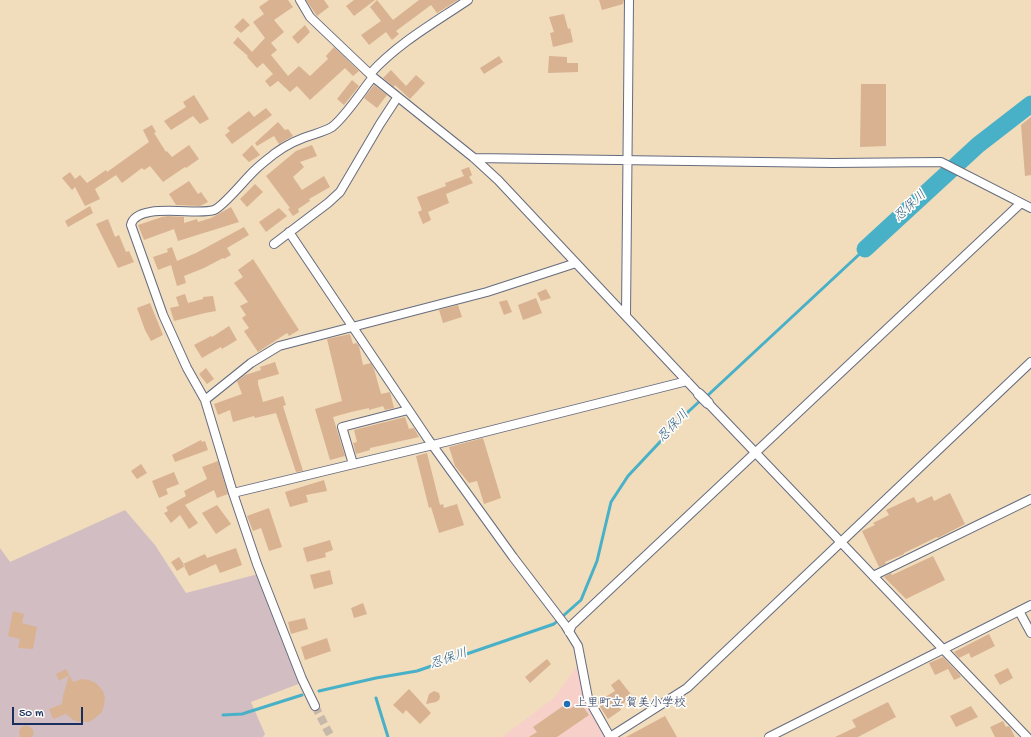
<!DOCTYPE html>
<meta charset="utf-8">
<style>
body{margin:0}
#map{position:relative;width:1031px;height:737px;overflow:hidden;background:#f1dcbc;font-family:"Gochi Hand",sans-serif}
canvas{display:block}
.scale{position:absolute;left:12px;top:707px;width:71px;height:18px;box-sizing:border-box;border:2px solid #1b2f5e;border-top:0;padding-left:5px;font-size:12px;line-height:14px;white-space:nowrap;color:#1b2f5e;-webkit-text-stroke:3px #fdfcf7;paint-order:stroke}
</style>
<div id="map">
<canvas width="1031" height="737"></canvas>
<div class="scale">50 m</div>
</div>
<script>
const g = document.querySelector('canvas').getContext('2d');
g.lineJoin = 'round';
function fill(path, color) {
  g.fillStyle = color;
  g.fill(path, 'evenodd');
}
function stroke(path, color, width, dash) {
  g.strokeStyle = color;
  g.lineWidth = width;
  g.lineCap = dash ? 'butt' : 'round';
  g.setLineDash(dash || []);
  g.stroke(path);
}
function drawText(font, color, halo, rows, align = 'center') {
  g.font = font + ' "Gochi Hand","Klee One",sans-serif';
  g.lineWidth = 3.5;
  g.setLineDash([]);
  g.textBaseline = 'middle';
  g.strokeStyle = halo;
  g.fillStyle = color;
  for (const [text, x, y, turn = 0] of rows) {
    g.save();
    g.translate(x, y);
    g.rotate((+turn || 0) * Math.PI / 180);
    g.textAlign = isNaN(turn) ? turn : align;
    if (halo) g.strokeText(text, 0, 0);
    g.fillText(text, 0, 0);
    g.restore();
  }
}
const built = new Path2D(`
 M578 665 594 720 606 737H502L554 698Z`);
const industrial = new Path2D(`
 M125 510 155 545 186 593 258 574 301 683 251 702 265 734 263 737H0V548L10 562Z`);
const stream = new Path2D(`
 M706 397 865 249
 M319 691 376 678 417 671 554 624 581 600 597 561 611 502 628 476 689 411 701 400
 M376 698 388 737
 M223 715 242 714 302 695`);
const river = new Path2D(`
 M865 249 978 145 1031 104`);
const building = new Path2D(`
 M269 0H288L293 7 274 20 284 32 271 43 277 50 271 55 288 76 299 66 310 76 328 59 326 56 334 47 359 71 353 76 345 68 310 100 297 86 290 92 278 81 270 87 265 81 273 74 263 63 257 68 247 57 248 56 233 43 238 37 252 52 265 38 253 22 264 14 259 7Z
 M306 0H324L329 7 317 16Z
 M354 0H375L354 16 346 6Z
 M377 0 393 20 419 0H458L437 13 431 5 396 31 399 34 392 40 386 32 369 45 361 35 381 21 370 7Z
 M599 0H624L623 4 602 10Z
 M564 14 568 29 570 28 573 42 553 47 550 33 554 32 549 17Z
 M243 18 250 25 241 33 234 27Z
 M305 25 310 32 298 44 292 37Z
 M499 56 503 62 484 74 480 68Z
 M549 56 567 57V63H578V72L548 73Z
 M391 70 406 86 416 75 425 83 410 99 395 85 394 87 383 78Z
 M352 80 359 86 344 105 337 99Z
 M861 84H886V146L860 147Z
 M374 85 387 95 377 108 364 98Z
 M194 95 209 119 200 124 193 116 171 130 164 121 186 107 183 102Z
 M266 108 272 115 232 144 225 135 230 131 227 128 249 111 254 117Z
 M1031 117V175L1025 176 1021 125Z
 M278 122 285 130 288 129 293 136 279 144 274 136 257 146 255 143Z
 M152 125 156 132 154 133 166 152 167 151 172 157 189 145 199 159 186 168 185 167 163 182 150 166 144 170 142 168 122 183 116 175 95 189 100 199 85 206 75 187 72 190 62 178 70 172 75 179 80 175 87 183 106 170 107 172 149 142 143 130Z
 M252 145 260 155 249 162 242 155Z
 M312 145 317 156 300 162 304 167 293 177 302 190 324 176 330 187 309 199 310 201 298 209 299 212 293 216 288 209 290 208 266 176 296 151Z
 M469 167 472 175 469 177 473 183 446 194 449 203 428 212 431 220 423 224 418 212 422 210 417 197 446 186 445 183 464 176 461 170Z
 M189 181 198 194 201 192 208 202 200 206 176 205 169 194Z
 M255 184 263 192 247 207 240 199Z
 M90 206 93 213 68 227 65 221Z
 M231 207 239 222 178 241 174 229 144 240 138 225 162 217 168 216 184 217V223L197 219 198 222 211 218Z
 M279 208 287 216 266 232 259 222Z
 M108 219 115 237 119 235 126 252 129 251 134 262 118 268 96 224Z
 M244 227 249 235 227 248 231 255 224 259 223 258 204 268 184 276 186 283 177 286 171 265 158 270 153 257 168 252 167 249 172 247 177 261 196 253Z
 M253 259 299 330 289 336 287 333 258 352 244 331 249 328 242 318 246 315 240 306 248 302 234 283 243 277 238 270Z
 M546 289 551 298 541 301 537 293Z
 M185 294 188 303 203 299V297L213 296 216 311 205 313 174 321 170 308 179 306 176 297Z
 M536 298 542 313 523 320 518 305Z
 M507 300 512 312 504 315 499 302Z
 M150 303 163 335 151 341 145 330 137 308Z
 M458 305 462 317 443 323 439 310Z
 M229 326 237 340 222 349 221 347 202 358 194 345 211 336 212 337Z
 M350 334 353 344 357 343 359 346 363 365 371 363 374 369 381 394 390 392 394 408 385 410 383 406 369 410V408L351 412 333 417 345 456 330 460 315 409 342 401 327 339Z
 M275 362 279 374 258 380V384L263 402 283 396 286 405 283 406 303 471 296 472 276 413 255 418 254 416 233 422 230 410 218 415 214 404 242 394 237 381 245 375 261 370 260 367Z
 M206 368 214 379 207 384 199 374Z
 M405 417 409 429 414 428 419 437 370 448V450L356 454 353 443 357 442 354 430Z
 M483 438 501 498 484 504 477 481 469 483 455 466 449 447Z
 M201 440 202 442 205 441 208 450 175 462 172 455Z
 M427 453 440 505 443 504 444 508 457 504 464 525 439 533 431 507 429 508 416 456Z
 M218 461 228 494 217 498 214 490 185 505 198 523 189 529 180 515 171 523 164 513 168 511 166 507 186 496 184 491 207 479 202 467Z
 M141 464 147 473 137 479 131 471Z
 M174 472 179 484 166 489 168 494 159 498 152 481Z
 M324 480 327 491 306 495 308 502 290 507 285 492Z
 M950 493 965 524 938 538 937 537 904 553V554L885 562 886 564 879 567 862 531 875 525 873 523 889 515 886 510 914 497 917 503 932 496 934 501Z
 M217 505 231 524 216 534 202 513Z
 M269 508 282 547 269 551 261 528 253 531 247 516Z
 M330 540 333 550 325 553 326 557 307 562 303 548Z
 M236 548 242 565 220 573 216 564 189 576 183 564 205 554 207 558Z
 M933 556 945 580 906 599 884 577 891 573 892 575Z
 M179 557 185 566 177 571 171 562Z
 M330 570 333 584 314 589 310 575Z
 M363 603 367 614 354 618 351 608Z
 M13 611 24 614 22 623 37 627 33 649 18 648 20 639 8 636Z
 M305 618 308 629 291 634 288 622Z
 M989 634 995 646 971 658 969 653 959 658 954 652Z
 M327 638 331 651 305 660 301 647Z
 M943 657 959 674 961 677 954 680 948 669 935 675 929 663Z
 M547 659 551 664 530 683 525 677Z
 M1008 668 1013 678 1000 685 994 675Z
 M66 669 73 682 82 679 89 680 96 683 103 691 105 698 104 705 102 712 94 719 89 722H79L73 720 66 714 53 719 49 709 62 704 63 696 69 675 59 681 56 674Z
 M619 679 633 697 619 706 621 710 608 719 597 702 615 691 611 685Z
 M409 689 431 713 420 724 406 710 403 714 393 705Z
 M434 691 439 693 440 697 439 700 436 702 426 704 429 694Z
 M580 702 589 715 557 737H529L537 732 533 727 566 704 570 709Z
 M888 702 896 717 858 737H835L856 727 852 720Z
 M971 706 978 717 956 727 950 716Z
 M665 716 677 737H626Z
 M1003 721 1006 727 1008 726 1010 727 1015 737H995L990 727Z
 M26 725 32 728 34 733 32 737H20L19 733 20 728Z`);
const minorTunnel = new Path2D(`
 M315 706 331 737`);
const minor = new Path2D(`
 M300 0 310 17 373 77 474 158 498 180 699 394
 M370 74C398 43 434 23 468 0
 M474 158 833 163 941 162 1031 208
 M289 232 428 439 513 557 565 625 578 646 588 698 610 737
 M274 244 328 203 340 192 380 124 397 98
 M626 315 629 0
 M205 400 251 363 279 346 487 292 576 263
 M708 403 1027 737
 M353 464 342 427 408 410
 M233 493 433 445 687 381
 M873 576 1031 499
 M1019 611 1031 633
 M569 632 572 625 1021 203
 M315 706 302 679 257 564 233 493 205 400 187 368 163 315 131 225C136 201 198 216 214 210 224 206 245 179 255 170 261 164 268 159 274 154 286 145 301 138 315 134 321 132 327 130 332 127 346 116 361 92 373 77
 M610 737 687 688 1031 362
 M769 737 1031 605`);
const tertiary = new Path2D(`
 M699 394 708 403`);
const markers = [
 [567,704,4,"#1f6fb2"]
];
const poiNames = [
 ["上里町立 賀美小学校",575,704]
];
const waterNames = [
 ["忍保川",911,207,-43],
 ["忍保川",674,427,-46],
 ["忍保川",449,660,-19]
];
fill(built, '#f7d0ca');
fill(industrial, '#d2bec2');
stroke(stream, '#48b1c7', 3);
stroke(river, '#48b1c7', 17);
fill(building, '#d9b291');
stroke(minorTunnel, '#c6b9a9', 8, [8, 4]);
stroke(minor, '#666c7f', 10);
stroke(tertiary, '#666c7f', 12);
stroke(minor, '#fff', 8);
stroke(tertiary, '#fff', 10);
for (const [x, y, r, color] of markers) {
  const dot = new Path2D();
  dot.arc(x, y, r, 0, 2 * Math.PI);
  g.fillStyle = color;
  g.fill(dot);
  stroke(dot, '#fdfcf7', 1.5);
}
drawText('12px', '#1b2f5e', '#fdfcf7', poiNames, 'left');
drawText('italic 13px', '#2b5c83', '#fdfcf7', waterNames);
</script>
